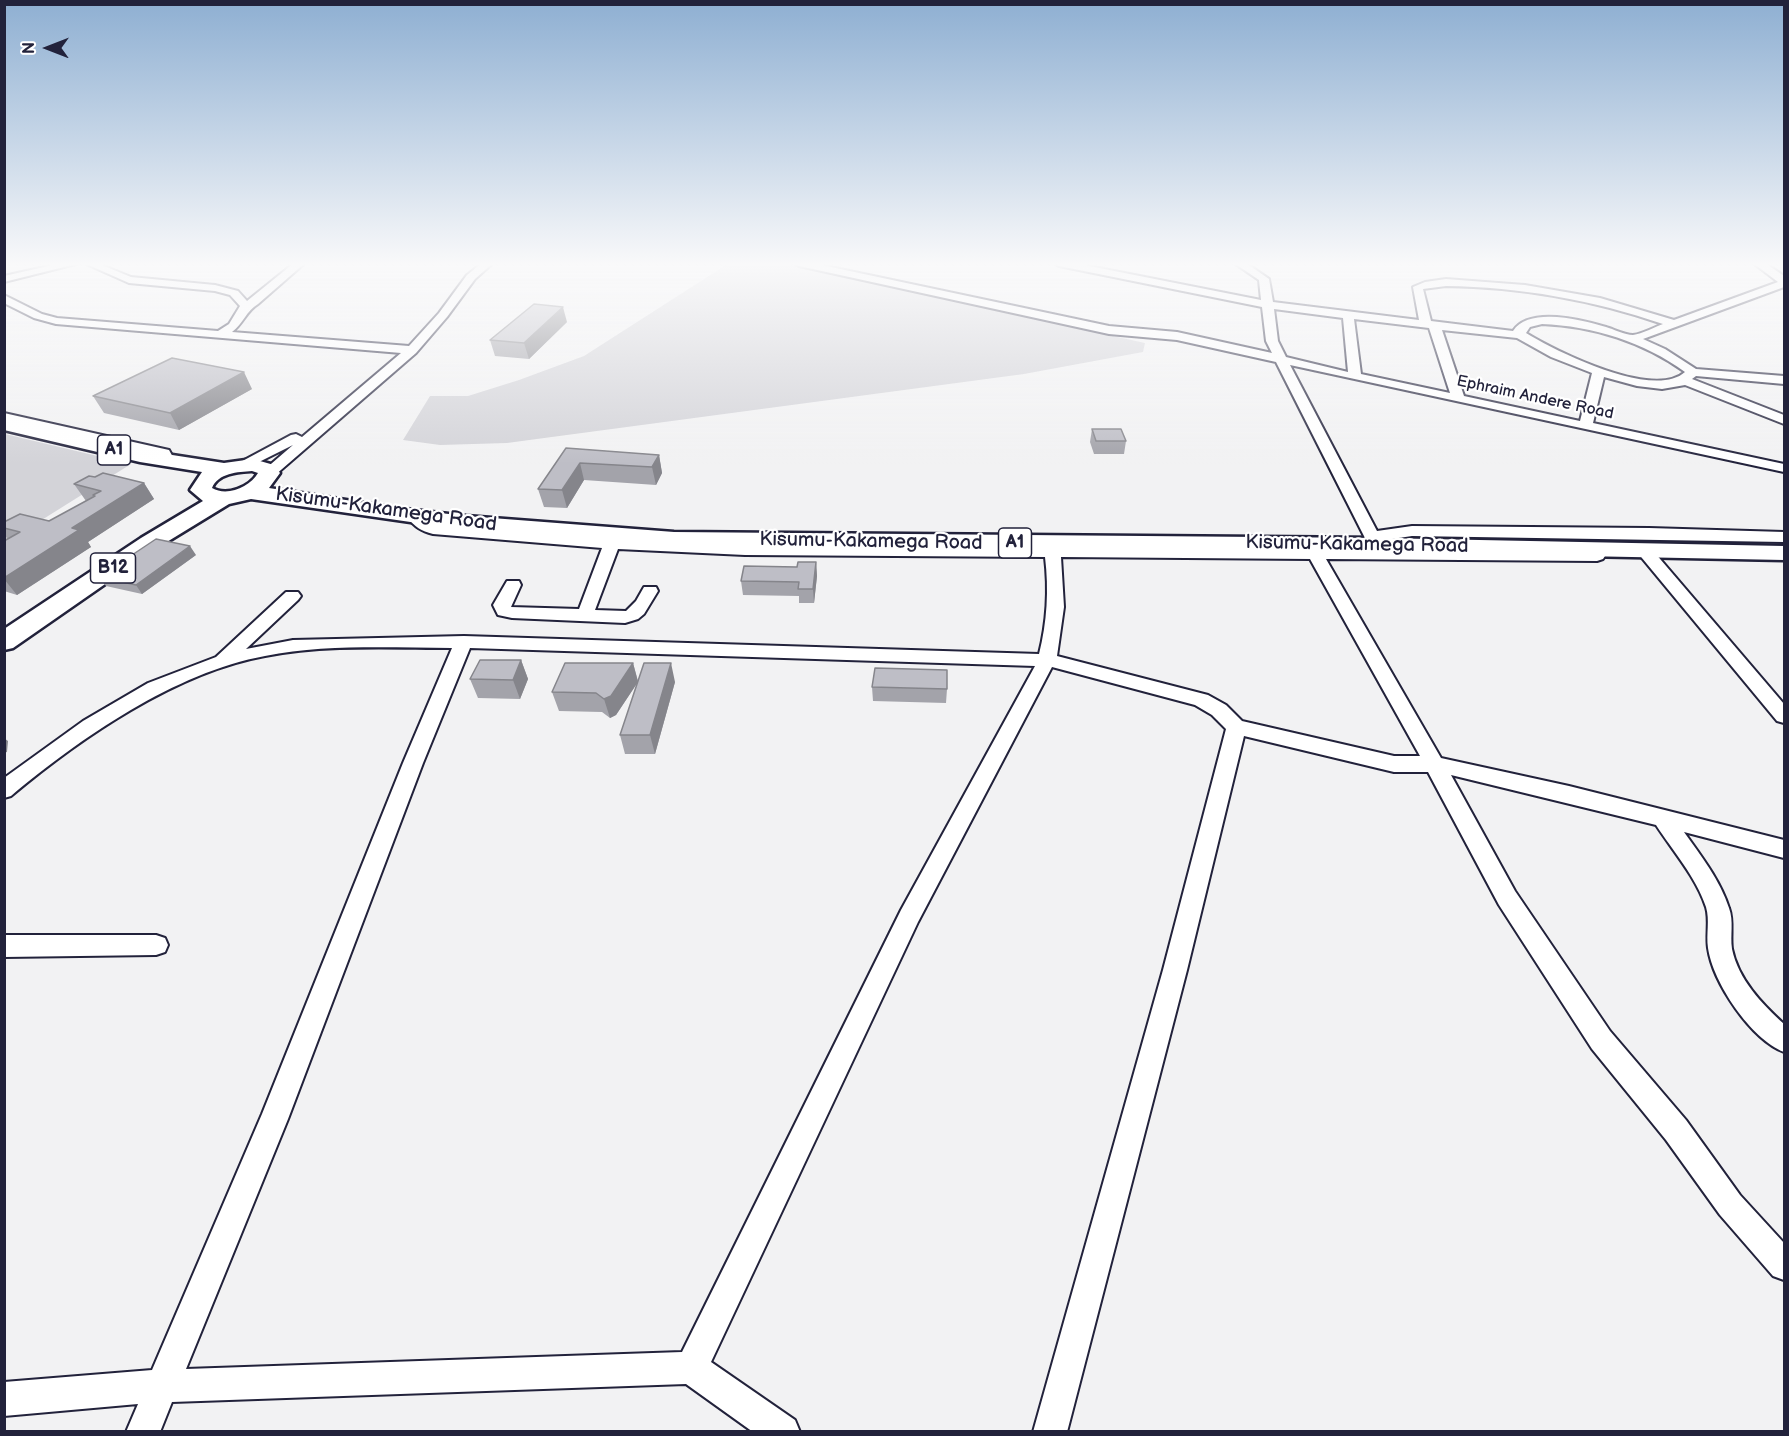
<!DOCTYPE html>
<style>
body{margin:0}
#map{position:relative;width:1789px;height:1436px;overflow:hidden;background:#f2f2f3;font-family:"Balsamiq Sans",sans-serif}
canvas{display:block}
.frame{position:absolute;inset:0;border:6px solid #22223b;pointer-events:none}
.north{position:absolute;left:18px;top:18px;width:60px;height:60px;-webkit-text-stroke:4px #fff;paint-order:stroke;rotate:270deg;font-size:16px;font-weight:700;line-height:24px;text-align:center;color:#22223b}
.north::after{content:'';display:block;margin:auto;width:21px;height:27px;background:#22223b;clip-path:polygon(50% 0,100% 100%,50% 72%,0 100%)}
</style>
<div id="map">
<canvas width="1789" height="1436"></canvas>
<div class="frame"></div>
<div class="north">N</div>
</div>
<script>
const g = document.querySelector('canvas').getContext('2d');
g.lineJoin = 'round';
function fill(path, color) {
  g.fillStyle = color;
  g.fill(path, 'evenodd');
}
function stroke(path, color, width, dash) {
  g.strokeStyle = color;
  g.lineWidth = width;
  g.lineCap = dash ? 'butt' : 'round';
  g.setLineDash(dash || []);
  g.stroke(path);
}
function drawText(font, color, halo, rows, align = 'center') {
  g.font = font + ' "Balsamiq Sans",sans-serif';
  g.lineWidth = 4.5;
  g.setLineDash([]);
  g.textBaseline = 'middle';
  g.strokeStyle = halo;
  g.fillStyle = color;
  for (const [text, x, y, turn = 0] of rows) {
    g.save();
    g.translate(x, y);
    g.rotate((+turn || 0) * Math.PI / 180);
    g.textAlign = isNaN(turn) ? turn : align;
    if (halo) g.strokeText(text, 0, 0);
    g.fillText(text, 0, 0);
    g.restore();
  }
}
const green = new Path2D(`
 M729 263H781L1145 343 1143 352 1024 374 507 443 440 445 403 440 430 396H468L519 380 584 356Z
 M5 434 131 464 5 543Z`);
const minor = new Path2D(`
 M62 263H80L4 282V276Z
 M84 263H97L131 277 215 285 238 291 247 301 294 263H305L258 304C246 311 243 324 232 332L409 346 439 313 467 275 482 263H493L475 279 447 317 416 353 274 476H264L262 473 264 470 293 445 247 468H237L235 465 291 435 296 434 302 437 401 353 56 324 34 318 4 303V295L42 314 57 318 218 331 229 324 240 306 230 295 215 291 129 283Z
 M794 263H812L1109 326 1177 332 1272 353 1266 341 1262 307 1059 266 1054 263H1074L1261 300 1259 280 1234 263H1246L1269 279 1273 302 1419 320 1413 287 1425 282 1446 279 1525 285 1600 298 1674 320 1778 282 1753 263H1765L1784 276V287L1643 339 1665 349 1696 369 1784 376V384L1696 376 1692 379 1784 415V424L1685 385 1662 389 1637 386 1604 377 1593 423 1784 464V472L1290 365 1377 531 1412 526 1649 528 1784 532V542L1412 536 1372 542 1366 540 1276 362 1177 340 1109 334 799 266ZM1446 286C1520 287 1593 300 1663 324 1655 327 1642 334 1633 335 1625 335 1613 329 1606 327 1583 320 1529 306 1513 331L1431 321 1423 289ZM1274 309 1343 318 1348 372 1286 357 1278 341ZM1354 319 1429 328 1450 393 1361 374ZM1542 324C1593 326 1644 342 1685 372 1654 400 1557 352 1526 333L1530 327ZM1442 330 1517 338 1551 357 1592 373 1580 421 1464 396Z
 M4 413 169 450 175 461 168 465 163 464 158 456 4 421Z
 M415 512 434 524 612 539 745 545 1603 553 1605 556 1603 559 1597 561 1326 559 1441 758 1569 786 1784 840V858L1684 832C1701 856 1720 880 1729 908 1734 921 1730 935 1732 949 1738 979 1762 1004 1784 1024V1052C1751 1039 1713 983 1708 948 1706 934 1710 920 1706 907 1696 877 1673 851 1656 825L1451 775 1515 891 1610 1031 1686 1120 1740 1195 1784 1243V1280L1773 1276 1720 1215 1666 1140 1592 1049 1499 905 1428 772H1394L1244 736 1187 970 1067 1432H1033L1163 970 1226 729 1212 715 1195 705 1052 667 918 922 711 1362 795 1420 800 1432H753L686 1384 172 1402 160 1432H126L138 1404 4 1416V1382L152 1370 262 1114 403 763 452 648C391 648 326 644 265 656 176 672 80 738 11 796L4 798V778L83 721 148 683 216 657 286 592H298L301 596 298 600 246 649 293 640 464 636 1039 654C1047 622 1049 590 1045 557L745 555 618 549 595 610 626 611 636 601 644 587H656L658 591 644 614 638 619 625 623 512 618 498 615 493 605 507 581H519L521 585 511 607 579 609 602 548 433 534C421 531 415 527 407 517L410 514ZM1061 557 1310 559 1420 756H1394L1242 721 1226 705 1208 695 1057 656 1064 607ZM470 648 1035 666 901 910 682 1352 186 1369 288 1119 423 763Z
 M1643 544 1649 546 1784 704V723L1777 721 1637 552 1635 549Z
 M4 935H156L165 938 168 945 165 952 156 955 4 957Z`);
const highway = new Path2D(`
 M4 418 140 450 224 463 253 459 274 465 280 473 269 488 397 508 466 516 674 532 1378 538 1784 546V560L1378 552 674 546 466 530 251 499 229 504 157 548 13 648 4 650V629L141 538 203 501 190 490 202 472 140 462 4 430ZM252 471 258 473C250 487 227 497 212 488 218 473 238 472 252 471Z`);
const wall = new Path2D(`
 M567 322 529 359 495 356 490 340Z
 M252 389 179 430 104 413 93 396Z
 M1092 429 1126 441 1124 454H1094L1090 442Z
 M566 448 659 455 662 473 656 485 584 480 567 508 544 507 538 489Z
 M95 477 144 483 154 499 88 542 91 547 17 595 4 591V541L8 539 4 535V522L49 521 86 501 74 484Z
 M196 555 142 594 106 586 99 577Z
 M816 562 817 576 814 603H799V596L743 595 741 581Z
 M521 660 528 679 520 699 478 698 470 679Z
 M633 663 638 681 675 682 655 754H625L620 735 637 683 616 715 610 718 602 712 559 711 552 692Z
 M872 687 947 689 946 703 873 701Z`);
const shadedWall = new Path2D(`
 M563 307 567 322 529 359 524 343Z
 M244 372 252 389 179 430 170 413Z
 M659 455 662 473 656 485 652 467Z
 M580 463 584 480 567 508 562 490Z
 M144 483 154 499 88 542 91 547 17 595 4 579V578L72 528Z
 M190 546 196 555 142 594 136 585Z
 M816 562 817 576 814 603 813 589Z
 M521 660 528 679 520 699 513 680Z
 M633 663 638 682 616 715 610 718 604 699Z
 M671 663 675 682 655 754 650 735Z
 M4 738 8 741 7 752 4 753Z`);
const building = new Path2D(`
 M534 304 563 307 524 343 490 340Z
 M172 358 244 372 170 413 93 396Z
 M1092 429H1121L1126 441H1096Z
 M566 448 659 455 652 467 580 463 562 490 538 489Z
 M103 473 144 483 72 528 79 530 4 578V541L20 532 4 528V522L20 514 49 521 95 496 93 495 101 491 74 484 89 476 95 477Z
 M156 539 190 546 136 585 99 577Z
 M798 562H816L813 589H798L799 582 741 581 744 566 797 567Z
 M480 660H521L513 680 470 679Z
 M565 663H633L611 696 604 699 596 693 552 692Z
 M644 663H671L650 735H620Z
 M875 668 947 670V689L872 687Z`);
const farStreetnames = [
 ["Ephraim Andere Road",1535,398,12]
];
const shields = [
 [114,450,33],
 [1015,543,33],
 [113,568,45]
];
const shieldNames = [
 ["A1",114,450],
 ["A1",1015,543],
 ["B12",113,568]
];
const streetNames = [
 ["Kisumu-Kakamega Road",386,510,8],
 ["Kisumu-Kakamega Road",871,542,1],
 ["Kisumu-Kakamega Road",1357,545,1]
];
fill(green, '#d3d3d8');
stroke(minor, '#22223b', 4);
stroke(highway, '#22223b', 5);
fill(minor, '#fff');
fill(highway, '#fff');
fill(wall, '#a3a3aa');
fill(shadedWall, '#85858b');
fill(building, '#bebec6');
stroke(building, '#85858b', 1.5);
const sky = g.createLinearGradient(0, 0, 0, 464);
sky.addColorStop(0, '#8eafd2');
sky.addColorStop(0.57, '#f9f9fa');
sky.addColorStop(1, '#f9f9fa00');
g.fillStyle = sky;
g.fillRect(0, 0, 1789, 464);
drawText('16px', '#22223b', '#fff', farStreetnames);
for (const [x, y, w] of shields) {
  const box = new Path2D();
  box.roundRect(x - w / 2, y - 15, w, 30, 4.5);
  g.fillStyle = '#fff';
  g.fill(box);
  stroke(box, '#22223b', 1.5);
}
drawText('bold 18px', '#22223b', null, shieldNames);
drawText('20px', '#22223b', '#fff', streetNames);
</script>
